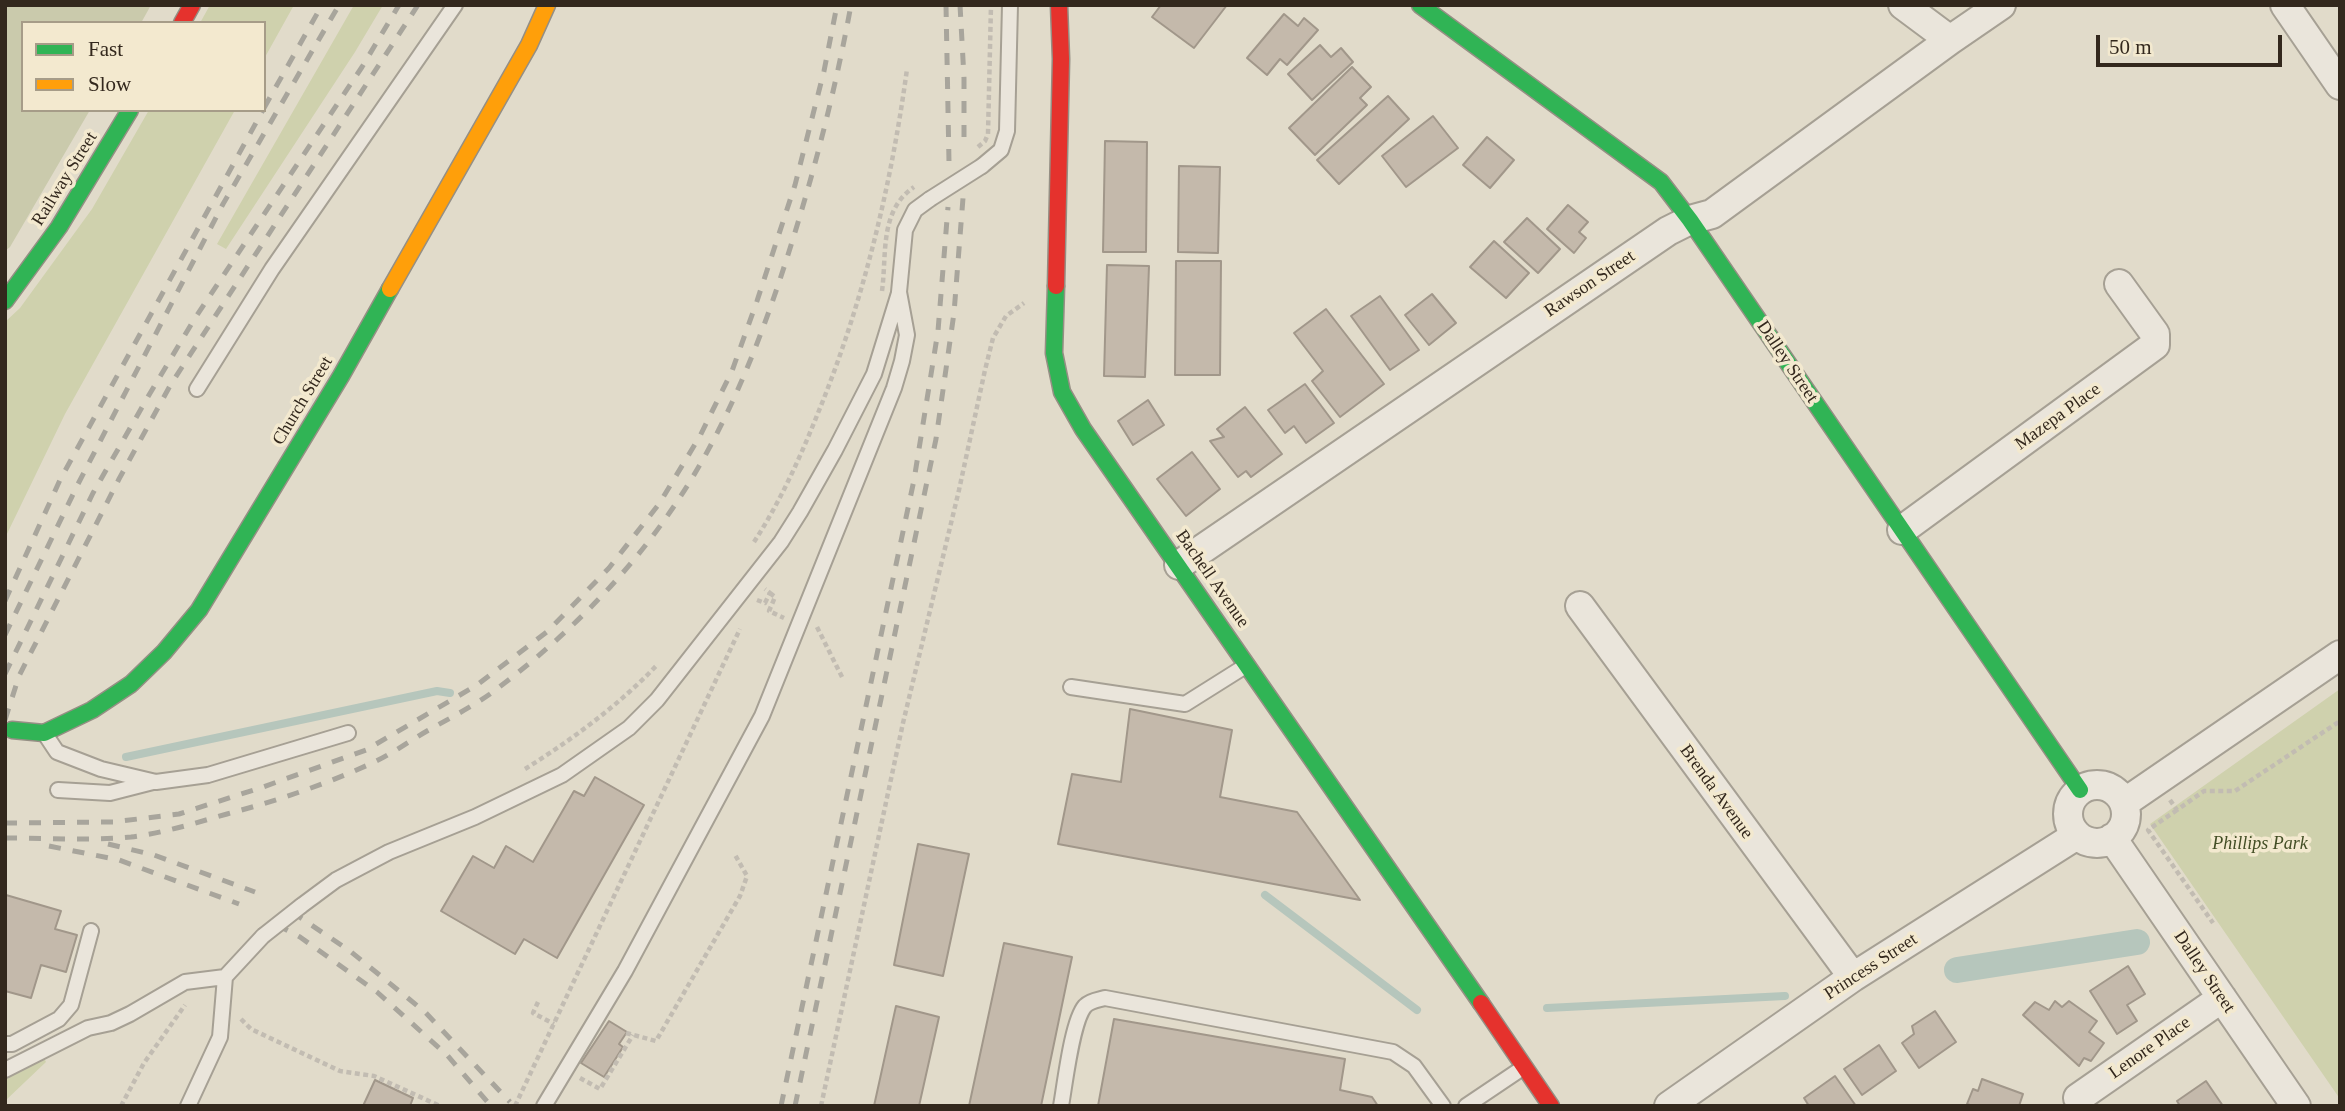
<!DOCTYPE html>
<style>
body{margin:0}
#map{position:relative;width:2345px;height:1111px;overflow:hidden;background:#e1dbca;font-family:"Times New Roman",serif}
canvas{display:block}
.frame{position:absolute;inset:0;border:7px solid #33281d;pointer-events:none}
.legend{position:absolute;left:21px;top:21px;width:245px;height:91px;box-sizing:border-box;background:#f3e9cf;border:2px solid #a69c88;margin:0;padding:9px 12px;list-style:none;font-size:21px;color:#33281d}
.legend li{display:flex;align-items:center;gap:14px;height:35px}
.legend b{width:35px;border:2px solid #a69c88}
.scale{position:absolute;left:2096px;top:35px;width:186px;height:32px;box-sizing:border-box;border:4px solid #33281d;border-top:0;padding-left:9px;font-size:21px;line-height:24px;white-space:nowrap;color:#33281d;-webkit-text-stroke:5px #f3e9cf;paint-order:stroke}
</style>
<div id="map">
<canvas width="2345" height="1111"></canvas>
<div class="frame"></div>
<ul class="legend">
<li><b style="height:9px;background:#30b455"></b>Fast</li>
<li><b style="height:9px;background:#ff9f0a"></b>Slow</li>
</ul>
<div class="scale">50 m</div>
</div>
<script>
const g = document.querySelector('canvas').getContext('2d');
g.lineJoin = 'round';
function fill(path, color) {
  g.fillStyle = color;
  g.fill(path, 'evenodd');
}
function stroke(path, color, width, dash) {
  g.strokeStyle = color;
  g.lineWidth = width;
  g.lineCap = dash ? 'butt' : 'round';
  g.setLineDash(dash || []);
  g.stroke(path);
}
function drawText(font, color, halo, rows, align = 'center') {
  g.font = font + ' "Times New Roman",serif';
  g.lineWidth = 7;
  g.setLineDash([]);
  g.textBaseline = 'middle';
  g.strokeStyle = halo;
  g.fillStyle = color;
  for (const [text, x, y, turn = 0] of rows) {
    g.save();
    g.translate(x, y);
    g.rotate((+turn || 0) * Math.PI / 180);
    g.textAlign = isNaN(turn) ? turn : align;
    if (halo) g.strokeText(text, 0, 0);
    g.fillText(text, 0, 0);
    g.restore();
  }
}
const green = new Path2D(`
 M210 5H294L264 59V23H200Z
 M354 5H383L355 52 226 249 217 244Z
 M149 110H235L65 414 5 538V322L20 308 92 209Z
 M2340 689V1099L2150 824Z
 M44 1058 46 1062 5 1101V1075Z`);
const cemetery = new Path2D(`
 M5 5H151L141 23H23V110H90L10 247 5 251Z`);
const stream = new Path2D(`
 M126 757 437 691 450 693
 M1265 895 1417 1010
 M1547 1008 1785 996`);
const canal = new Path2D(`
 M1957 970 2137 942`);
const building = new Path2D(`
 M1161 5H1227L1194 48 1152 17Z
 M1284 14 1298 26 1304 18 1318 30 1287 65 1280 59 1267 75 1247 58Z
 M1320 45 1331 57 1341 48 1353 62 1312 100 1288 74Z
 M1352 67 1371 87 1360 98 1367 105 1315 155 1289 128Z
 M1388 96 1409 119 1339 184 1317 160Z
 M1433 116 1458 148 1406 187 1382 156Z
 M1487 137 1514 160 1490 188 1463 165Z
 M1105 141 1147 142 1146 252H1103Z
 M1179 166 1220 167 1218 253 1178 252Z
 M1568 205 1588 222 1579 232 1586 238 1574 253 1547 229Z
 M1527 218 1560 249 1538 273 1504 242Z
 M1494 241 1529 273 1506 298 1470 267Z
 M1176 261H1221L1220 375H1175Z
 M1107 265 1149 266 1145 377 1104 376Z
 M1432 294 1456 323 1429 345 1405 315Z
 M1380 296 1419 350 1390 370 1351 316Z
 M1326 309 1384 384 1340 417 1312 381 1323 371 1294 333Z
 M1305 384 1334 423 1306 443 1294 426 1285 433 1268 410Z
 M1148 400 1164 425 1133 445 1118 421Z
 M1245 407 1282 454 1251 477 1246 471 1238 477 1210 441 1224 437 1217 429Z
 M1192 452 1220 489 1186 516 1157 479Z
 M1130 709 1232 730 1220 797 1297 812 1360 900 1058 844 1072 774 1121 782Z
 M595 777 644 805 557 958 524 939 515 954 441 911 473 856 494 868 506 846 533 862 574 791 584 796Z
 M918 844 969 854 943 976 894 965Z
 M6 895 61 911 55 929 77 935 66 972 41 965 31 998 5 991Z
 M1004 943 1072 957 1041 1106H969Z
 M2128 966 2145 994 2127 1005 2137 1021 2117 1034 2090 991Z
 M2055 1001 2062 1007 2069 1001 2097 1021 2089 1032 2104 1043 2091 1061 2084 1058 2079 1066 2023 1015 2035 1002 2049 1010Z
 M896 1006 939 1017 919 1106H874Z
 M1935 1011 1956 1042 1919 1068 1902 1043 1914 1034 1912 1026Z
 M1114 1019 1345 1059 1340 1090 1372 1097 1378 1106H1098Z
 M609 1021 627 1032 619 1044 623 1047 604 1077 581 1063Z
 M1879 1045 1896 1071 1862 1095 1844 1069Z
 M1835 1076 1856 1106H1809L1804 1098Z
 M1982 1079 2023 1094 2019 1106H1973L1967 1104 1973 1089 1978 1091Z
 M375 1080 413 1098 410 1106H363Z
 M2206 1081 2223 1106H2180L2177 1101Z`);
const path = new Path2D(`
 M754 542C780 502 800 458 818 413 863 303 891 187 907 69
 M770 593 775 597 769 611 784 618
 M757 600 765 603 770 593 765 589
 M817 627 843 679
 M525 769C573 739 619 705 658 664
 M2170 800 2177 810 2204 791H2235L2340 721
 M2177 810 2148 830 2213 923
 M538 1002 533 1013 554 1024
 M241 1019 251 1029 340 1071 374 1076 440 1106
 M626 1033 656 1041 740 896 747 876 734 853
 M580 1078 600 1089 633 1035
 M121 1106 144 1063 185 1005
 M515 1106 740 629
 M821 1106 903 723 959 490 985 370 993 338 1006 316 1024 303`);
const lane = new Path2D(`
 M982 166 1001 150 1007 131 1010 5
 M197 389 272 269 455 5
 M1071 687 1185 704 1247 665
 M45 734 57 752 101 769 156 782 208 775 348 733
 M58 790 110 793 153 782
 M301 906 336 880 389 852 475 817 562 775 629 728 657 700 781 542 800 512 835 450 874 374 899 293
 M5 1044H12L59 1019 71 1005 91 931
 M5 1070 88 1028 111 1023 130 1014 185 982 225 977
 M188 1106 220 1037 225 977 263 936
 M544 1106 625 971 762 716 894 388 902 361 907 335 899 292 905 230 915 210 930 199
 M1061 1106C1065 1084 1072 1021 1085 1006 1091 1000 1098 1000 1105 998L1393 1052 1414 1066 1443 1106
 M1466 1106 1524 1067`);
const street = new Path2D(`
 M1903 5 1950 40
 M2285 5 2340 85
 M1902 530 2155 345V334L2119 284
 M1179 565 1668 231 1690 220 1712 214 1950 40 2001 5
 M1580 606 1853 977
 M2068 814a29 29 0 1 1 58 0a29 29 0 1 1-58 0Z
 M2124 803 2340 655
 M2112 838 2296 1106
 M2078 1098 2222 998
 M1669 1106 1853 977 2077 835`);
const fast = new Path2D(`
 M1420 5 1661 182 1690 220 2080 790
 M1056 286 1054 353 1062 392 1083 429 1481 1003
 M5 301 59 227 130 110
 M12 730 44 733 92 710 131 684 164 652 199 610 341 376 390 289`);
const slow = new Path2D(`
 M390 289 529 45 547 5`);
const jam = new Path2D(`
 M182 23 192 5
 M1056 286 1061 59 1059 5
 M1481 1003 1551 1106`);
const rail = new Path2D(`
 M946 5 949 162
 M960 5 964 78V147
 M264 108 322 5
 M5 601 60 480 263 110
 M5 635 78 484 223 204 339 5
 M5 674 93 493 149 395 195 318 362 67 399 5
 M5 720 19 676 119 479 171 384 418 5
 M5 823 113 822 179 814 263 787 366 750 477 685 548 631 609 568 659 504 700 436 732 371 757 301 795 185 824 71 837 5
 M5 838C47 838 89 841 131 837 164 833 195 823 227 814 276 801 324 785 370 764 390 755 408 742 427 731 448 719 470 708 490 694 558 644 622 582 670 512 723 436 758 348 786 261 813 177 835 92 851 5
 M108 844 154 855 255 892
 M49 846 119 860 239 904
 M292 912 350 951 425 1012 510 1102
 M277 925 300 937 377 992 447 1055 491 1106
 M781 1106 914 480 938 331 948 207
 M795 1106 936 439 954 313 963 198`);
const pathBridge = new Path2D(`
 M978 147 985 141 988 134 991 5
 M882 291C887 254 879 211 914 187`);
const laneBridge = new Path2D(`
 M930 199 982 166
 M263 936 301 906`);
const streetNames = [
 ["Railway Street",65,179,-58],
 ["Rawson Street",1590,284,-34],
 ["Dalley Street",1787,362,56],
 ["Church Street",303,401,-59],
 ["Mazepa Place",2058,417,-36],
 ["Bachell Avenue",1212,579,55],
 ["Brenda Avenue",1716,792,54],
 ["Princess Street",1871,967,-33],
 ["Dalley Street",2204,972,56],
 ["Lenore Place",2150,1048,-35]
];
const parkNames = [
 ["Phillips Park",2260,844]
];
fill(green, '#cfd1ad');
fill(cemetery, '#cacaac');
stroke(stream, '#b6c6bc', 8);
stroke(canal, '#b6c6bc', 26);
fill(building, '#c4b9ab');
stroke(building, '#a1978a', 2);
stroke(lane, '#a6a094', 18);
stroke(street, '#a6a094', 32);
stroke(fast, '#958f84', 19);
stroke(slow, '#958f84', 19);
stroke(jam, '#958f84', 19);
stroke(path, '#c2bcb2', 4.5, [5, 3.5]);
stroke(lane, '#eae5db', 14);
stroke(street, '#eae5db', 28);
stroke(fast, '#30b455', 16);
stroke(slow, '#ff9f0a', 16);
stroke(jam, '#e5322d', 16);
stroke(rail, '#a8a59c', 5, [12, 12]);
stroke(laneBridge, '#a6a094', 18, []);
stroke(pathBridge, '#c2bcb2', 4.5, [5, 3.5]);
stroke(laneBridge, '#eae5db', 14);
drawText('18px', '#33281d', '#f3e9cf', streetNames);
drawText('italic 18px', '#434e25', '#f3e9cf', parkNames);
</script>
